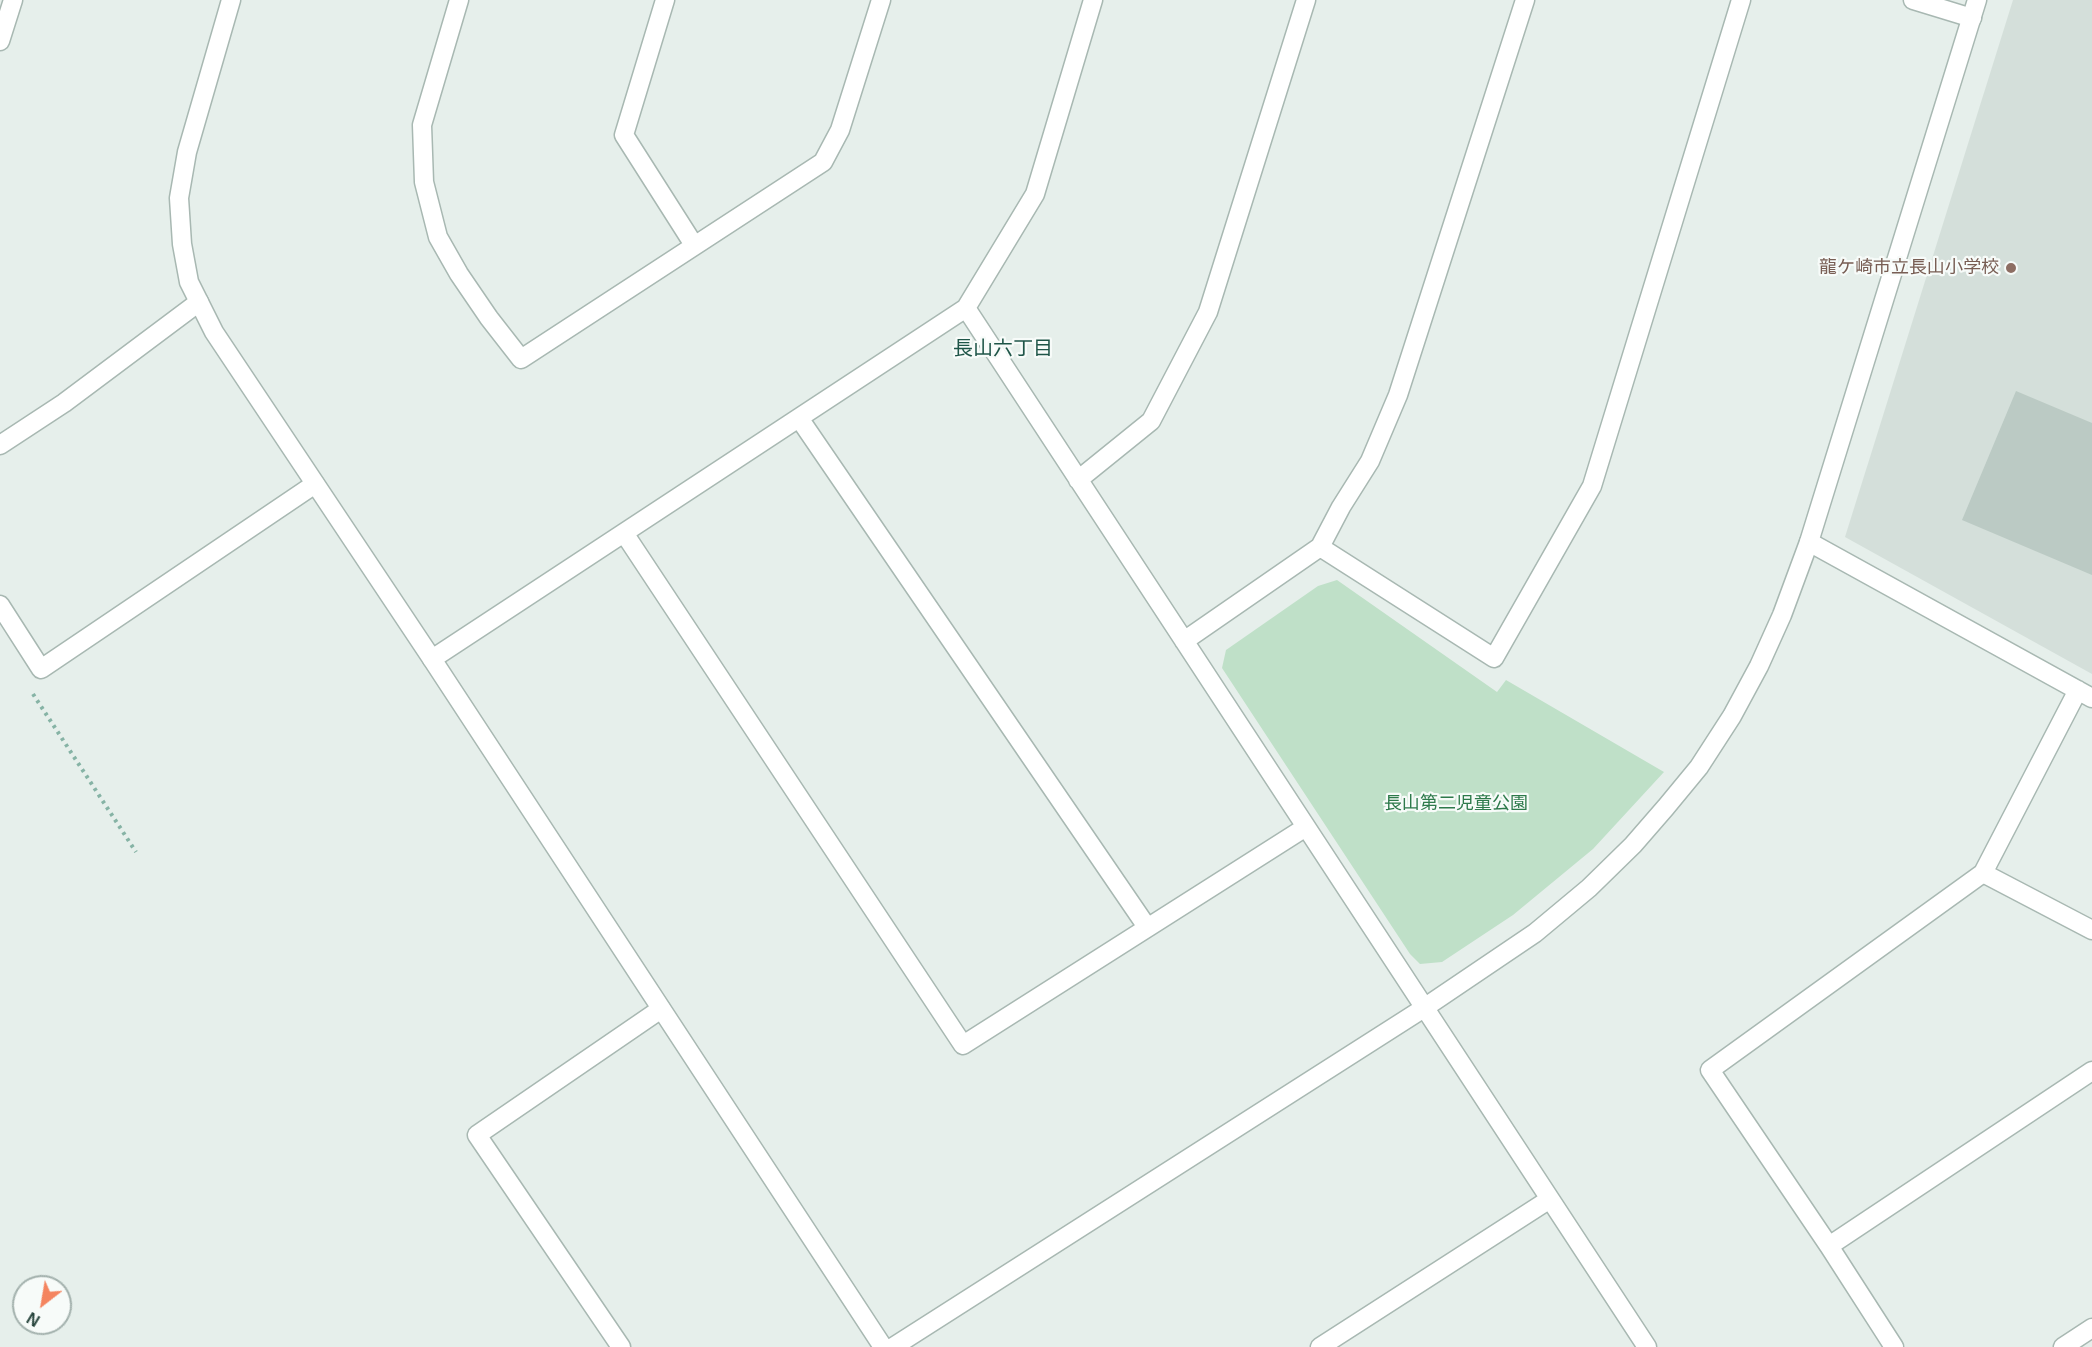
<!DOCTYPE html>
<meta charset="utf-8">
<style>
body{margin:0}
#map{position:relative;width:2092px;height:1347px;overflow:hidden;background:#e6efeb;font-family:Arial,sans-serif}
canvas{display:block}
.north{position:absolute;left:12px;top:1275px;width:60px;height:60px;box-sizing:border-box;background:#f7fbf9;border:2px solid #a3b1ad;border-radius:50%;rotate:211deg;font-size:16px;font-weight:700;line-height:24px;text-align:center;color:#24423a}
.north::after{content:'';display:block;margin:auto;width:21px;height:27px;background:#f4845f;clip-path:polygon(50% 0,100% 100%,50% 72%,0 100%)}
</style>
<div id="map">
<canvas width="2092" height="1347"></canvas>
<div class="north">N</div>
</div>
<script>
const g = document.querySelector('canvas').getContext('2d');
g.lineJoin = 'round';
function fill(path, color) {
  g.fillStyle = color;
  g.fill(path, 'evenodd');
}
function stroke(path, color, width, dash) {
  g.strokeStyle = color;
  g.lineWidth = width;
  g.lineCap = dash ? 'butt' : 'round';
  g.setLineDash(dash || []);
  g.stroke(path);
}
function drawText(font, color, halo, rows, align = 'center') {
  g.font = font + ' Arial,"Noto Sans JP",sans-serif';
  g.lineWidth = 4.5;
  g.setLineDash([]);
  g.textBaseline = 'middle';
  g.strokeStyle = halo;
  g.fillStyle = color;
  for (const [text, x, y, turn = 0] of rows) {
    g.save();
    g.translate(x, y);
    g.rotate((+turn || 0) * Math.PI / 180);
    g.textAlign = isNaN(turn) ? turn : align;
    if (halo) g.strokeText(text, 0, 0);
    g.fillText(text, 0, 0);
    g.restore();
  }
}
const built = new Path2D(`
 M2013 0H2092V674L1845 537Z`);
const green = new Path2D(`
 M1337 580 1497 692 1506 680 1664 772 1593 849 1513 915 1442 962 1420 964 1410 954 1222 668 1226 650 1318 586Z`);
const building = new Path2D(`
 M2016 391 2092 423V575L1962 520Z`);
const path = new Path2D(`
 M33 694 136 852`);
const minor = new Path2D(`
 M459 0 422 125 424 182 438 237 459 274 489 318 521 359 823 162 840 130 881 0
 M665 0 624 135 694 245
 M1913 0 1972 18
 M0 41 13 0
 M966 308 1647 1347
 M799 418 1147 927
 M0 445 64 403 199 302
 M1078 480 1151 421 1208 312 1306 0
 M624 533 963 1045 1306 827
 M1809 542 2092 698
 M1320 547 1494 658 1592 486 1741 0
 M0 605 41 669 315 484
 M1184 641 1320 547 1341 507 1370 461 1398 395 1525 0
 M432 659 966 308 1035 194 1093 0
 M1983 873 2092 930
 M1829 1246 2092 1071
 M621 1347 477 1135 661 1009
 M1320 1347 1550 1199
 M1894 1347 1829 1246 1710 1070 1983 873 2078 690
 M2063 1347 2092 1328`);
const tertiary = new Path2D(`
 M231 0 187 152 179 198 182 244 189 282 214 332 432 659 883 1347
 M893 1347 1424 1008 1535 933 1589 888 1633 845 1666 807 1699 767 1732 716 1759 666 1782 615 1809 542 1977 0`);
const markers = [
 [2011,268,6,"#8d6e63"]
];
const educationNames = [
 ["龍ケ崎市立長山小学校",1999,268]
];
const parkNames = [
 ["長山第二児童公園",1456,804]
];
const neighbourhoodNames = [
 ["長山六丁目",1003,349]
];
fill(built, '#d4dfda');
fill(green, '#bfe0c8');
fill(building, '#bbcac4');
stroke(minor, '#a8b8b2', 21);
stroke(tertiary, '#a8b8b2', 21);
stroke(path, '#86b3a5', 4, [3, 4.5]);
stroke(minor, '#fff', 18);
stroke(tertiary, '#fff', 18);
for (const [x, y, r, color] of markers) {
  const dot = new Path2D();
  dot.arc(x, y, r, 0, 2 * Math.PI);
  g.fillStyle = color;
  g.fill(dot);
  stroke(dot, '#f7fbf9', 2);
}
drawText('18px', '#785e54', '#f7fbf9', educationNames, 'right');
drawText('18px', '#2d7a4b', '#f7fbf9', parkNames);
drawText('20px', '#1f5548', '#f7fbf9', neighbourhoodNames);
</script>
